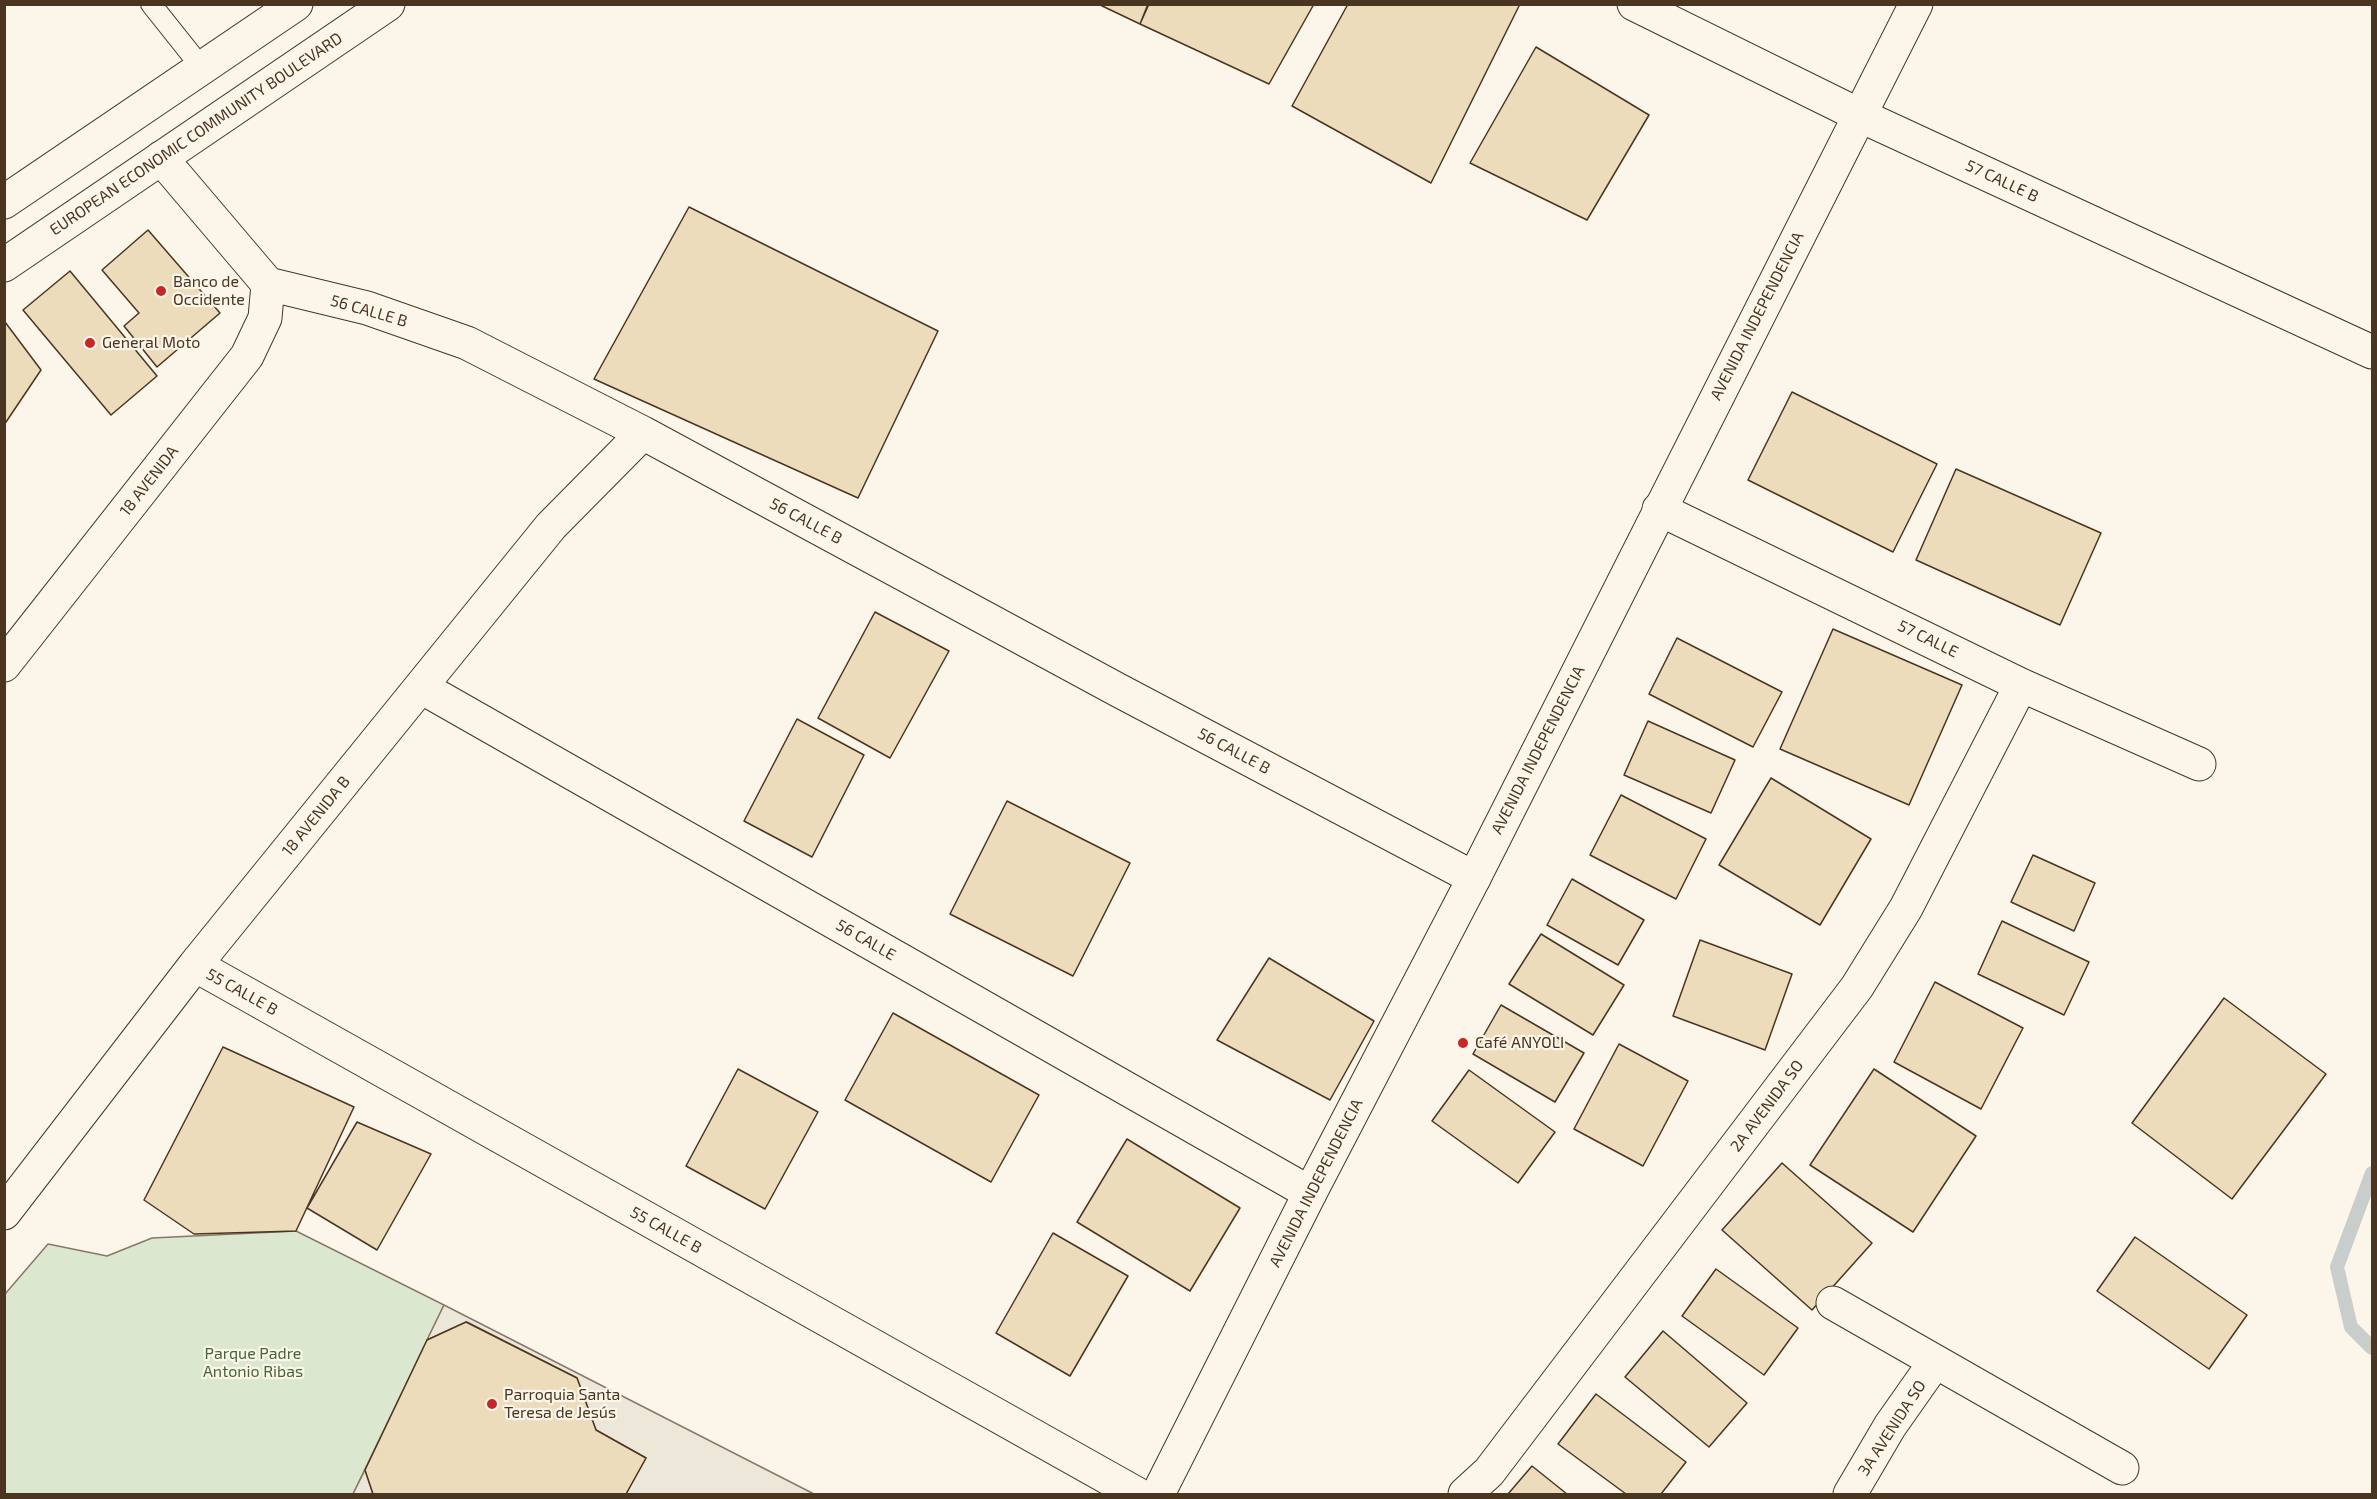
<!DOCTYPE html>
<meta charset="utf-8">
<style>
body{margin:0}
#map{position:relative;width:2377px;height:1499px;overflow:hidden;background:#fbf6e9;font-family:"Exo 2",sans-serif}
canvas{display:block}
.frame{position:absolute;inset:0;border:6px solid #4a3520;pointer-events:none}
</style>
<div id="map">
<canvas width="2377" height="1499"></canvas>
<div class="frame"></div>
</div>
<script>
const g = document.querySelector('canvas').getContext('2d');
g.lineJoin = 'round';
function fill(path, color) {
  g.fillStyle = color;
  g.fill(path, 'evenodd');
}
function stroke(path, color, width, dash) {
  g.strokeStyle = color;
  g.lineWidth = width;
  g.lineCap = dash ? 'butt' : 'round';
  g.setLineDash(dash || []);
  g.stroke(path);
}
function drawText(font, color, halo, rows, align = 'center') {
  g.font = font + ' "Exo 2",sans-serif';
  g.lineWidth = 4.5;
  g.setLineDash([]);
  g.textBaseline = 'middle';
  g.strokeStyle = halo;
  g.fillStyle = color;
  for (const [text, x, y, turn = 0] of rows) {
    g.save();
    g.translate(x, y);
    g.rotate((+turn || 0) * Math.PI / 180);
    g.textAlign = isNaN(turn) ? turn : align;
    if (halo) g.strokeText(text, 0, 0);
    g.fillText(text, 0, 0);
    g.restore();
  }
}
const green = new Path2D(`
 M296 1231 444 1305 353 1494H5V1294L48 1244 107 1256 152 1238Z`);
const parking = new Path2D(`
 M444 1305 814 1494H626L646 1458 596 1430 577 1378 467 1322 427 1340Z
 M365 1470 373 1494H353Z`);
const stream = new Path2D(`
 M2372 1173 2337 1267 2351 1327 2372 1348`);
const building = new Path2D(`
 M1098 4H1148L1140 24Z
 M1149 4H1314L1269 84 1140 24Z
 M1348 4H1520L1431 183 1292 106Z
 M1536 47 1649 115 1587 220 1470 163Z
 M689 207 938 331 858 498 594 379Z
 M148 230 220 313 157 367 124 326 139 313 102 270Z
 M70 271 157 376 111 415 23 310Z
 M5 322 41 370 4 425V323Z
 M1792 392 1937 464 1893 552 1748 480Z
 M1956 469 2101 533 2060 625 1916 560Z
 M875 612 949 651 890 758 818 718Z
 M1833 629 1962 685 1909 805 1780 749Z
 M1677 638 1782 692 1753 747 1649 694Z
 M797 719 864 755 812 857 744 821Z
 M1648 721 1735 760 1711 813 1624 775Z
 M1771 778 1871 839 1820 925 1719 865Z
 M1621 795 1706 839 1676 899 1590 855Z
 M1007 801 1130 863 1073 976 950 914Z
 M2033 855 2095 883 2074 931 2011 902Z
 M1572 879 1644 920 1618 965 1547 925Z
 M2002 921 2089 962 2064 1015 1978 974Z
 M1541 934 1624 985 1593 1035 1509 984Z
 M1700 940 1792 974 1765 1050 1673 1016Z
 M1269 958 1374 1021 1330 1100 1217 1040Z
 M1935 982 2023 1028 1981 1109 1894 1062Z
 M2224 998 2326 1074 2232 1199 2132 1123Z
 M1501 1005 1584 1053 1555 1102 1473 1054Z
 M893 1013 1039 1095 991 1182 845 1100Z
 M1619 1044 1688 1081 1643 1166 1574 1129Z
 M223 1047 354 1107 296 1231 194 1234 144 1200Z
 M738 1069 818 1112 765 1209 686 1166Z
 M1874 1069 1976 1136 1913 1232 1810 1165Z
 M1469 1070 1555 1132 1518 1183 1432 1121Z
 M357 1122 431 1154 377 1250 307 1208Z
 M1127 1139 1240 1208 1190 1291 1077 1222Z
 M1782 1163 1872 1243 1812 1310 1722 1230Z
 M1053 1233 1128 1276 1070 1376 996 1333Z
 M2135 1237 2247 1315 2209 1369 2097 1291Z
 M1716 1269 1798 1328 1764 1375 1682 1316Z
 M466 1322 577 1378 596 1430 646 1458 626 1494H373L365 1470 427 1340Z
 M1663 1331 1747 1403 1709 1447 1625 1377Z
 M1596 1394 1686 1462 1661 1494H1626L1558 1444Z
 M1532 1466 1567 1494H1508Z`);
const service = new Path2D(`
 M151 4 202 68`);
const minor = new Path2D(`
 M1634 4 1859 115 2372 352
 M161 158 268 284 367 308 467 343 643 433 1118 690 1474 878
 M1659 509 2021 685 2199 764
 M4 665 247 356 265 318 268 284
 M421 687 1310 1193
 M195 965 1137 1494
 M4 1213 195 965 551 526 643 433
 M1833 1303 2122 1468
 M1465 1494 1489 1472 1857 987 1906 908 2021 685
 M1850 1494 1890 1426 1935 1362`);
const tertiary = new Path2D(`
 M1158 1494 1310 1193 1474 878 1916 4`);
const primary = new Path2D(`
 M4 202 296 4
 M4 265 388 4`);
const markers = [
 [161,291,6,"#c62828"],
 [90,343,6,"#c62828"],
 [1463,1043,6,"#c62828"],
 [492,1404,6,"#c62828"]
];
const streetNames = [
 ["EUROPEAN ECONOMIC COMMUNITY BOULEVARD",196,134,-34],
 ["57 CALLE B",2002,181,25],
 ["56 CALLE B",369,311,16],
 ["AVENIDA INDEPENDENCIA",1757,316,-63],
 ["18 AVENIDA",149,481,-52],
 ["56 CALLE B",806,521,28],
 ["57 CALLE",1928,639,26],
 ["AVENIDA INDEPENDENCIA",1538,750,-63],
 ["56 CALLE B",1234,751,28],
 ["18 AVENIDA B",316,816,-51],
 ["56 CALLE",866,940,30],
 ["55 CALLE B",242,992,29],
 ["2A AVENIDA SO",1767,1106,-53],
 ["AVENIDA INDEPENDENCIA",1316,1183,-63],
 ["55 CALLE B",666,1230,29],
 ["3A AVENIDA SO",1892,1428,-57]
];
const poiNames = [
 ["Banco de",173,282],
 ["Occidente",173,300],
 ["General Moto",102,343],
 ["Café ANYOLI",1475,1043],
 ["Parroquia Santa",504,1395],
 ["Teresa de Jesús",504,1413]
];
const parkNames = [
 ["Parque Padre",253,1354],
 ["Antonio Ribas",253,1372]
];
fill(green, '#dce7d0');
stroke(green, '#887966', 1.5);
fill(parking, '#ede7d9');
stroke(parking, '#887966', 1.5);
stroke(stream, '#c9cecd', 14);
fill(building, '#ecdcbc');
stroke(building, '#4a3520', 1.5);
stroke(service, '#4a3520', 22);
stroke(minor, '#4a3520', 35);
stroke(tertiary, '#4a3520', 35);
stroke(primary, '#4a3520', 35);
stroke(service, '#fbf6e9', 20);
stroke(minor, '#fbf6e9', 33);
stroke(tertiary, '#fbf6e9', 33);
stroke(primary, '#fbf6e9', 33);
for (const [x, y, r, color] of markers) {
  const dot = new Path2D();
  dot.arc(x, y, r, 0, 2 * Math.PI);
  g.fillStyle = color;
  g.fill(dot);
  stroke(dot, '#fbf6e9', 2);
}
drawText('16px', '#4a3520', '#fbf6e9', streetNames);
drawText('16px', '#4a3520', '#fbf6e9', poiNames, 'left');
drawText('16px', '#436837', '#fbf6e9', parkNames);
</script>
